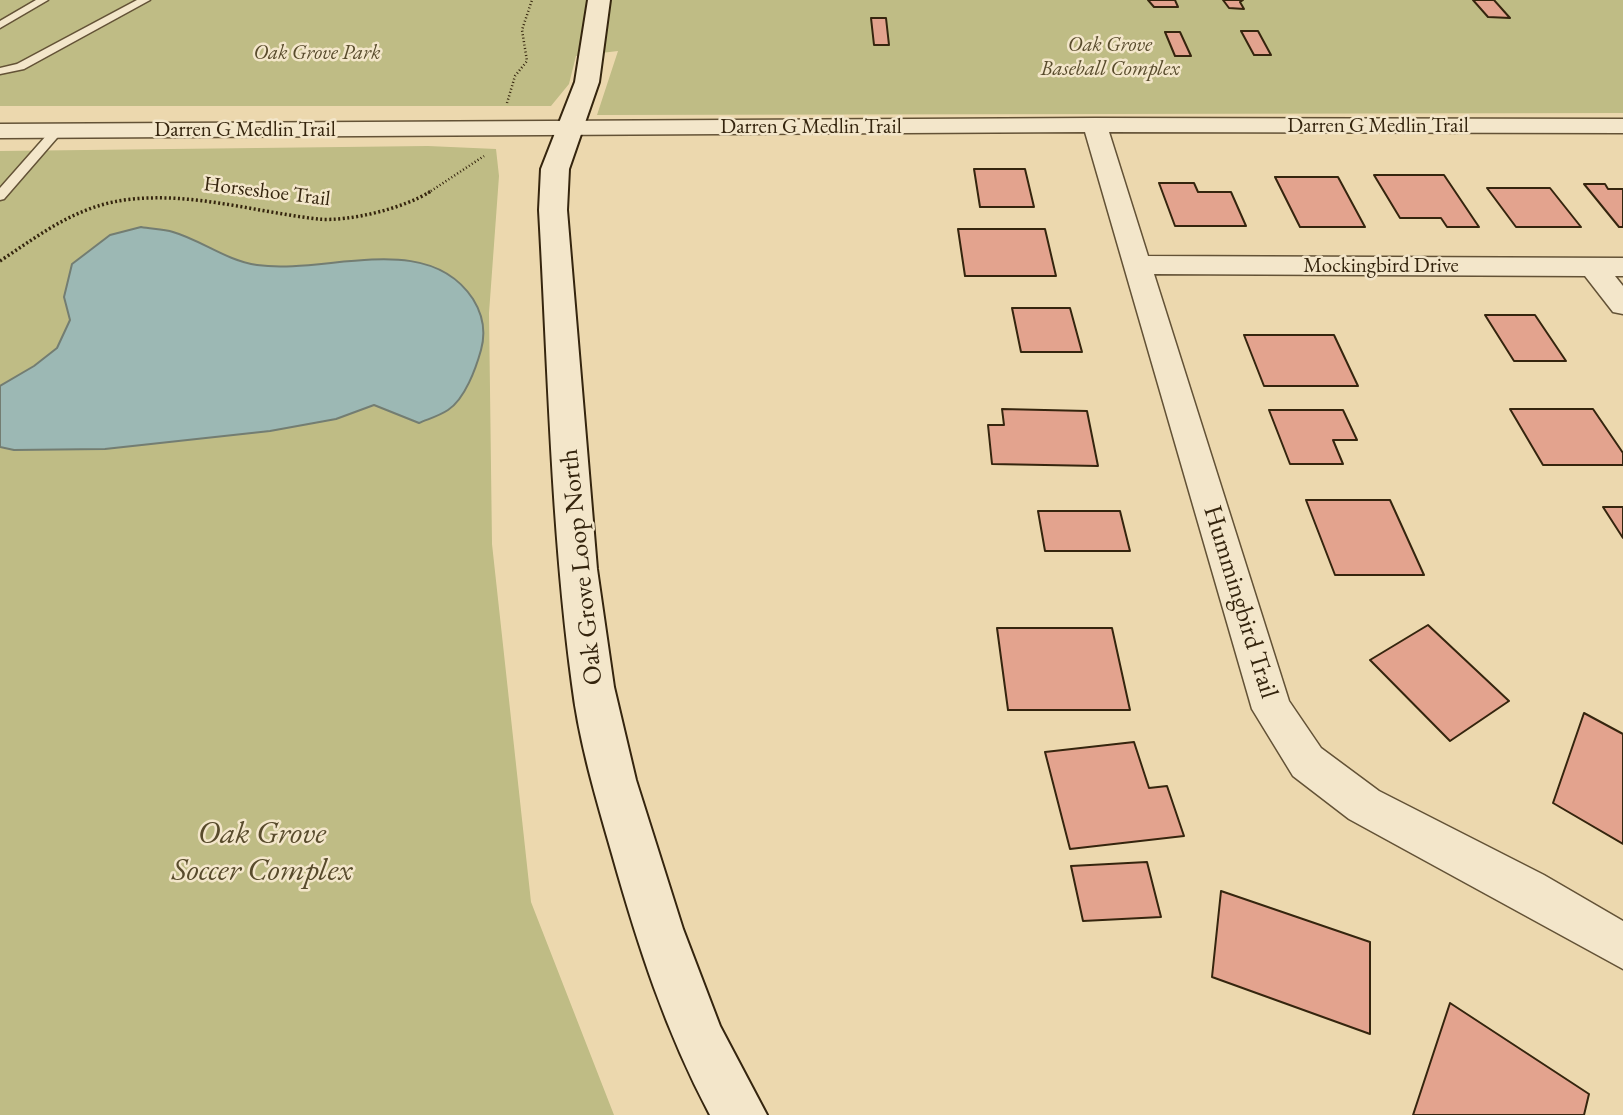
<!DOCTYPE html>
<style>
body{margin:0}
canvas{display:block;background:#ecd8ae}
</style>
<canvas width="1623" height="1115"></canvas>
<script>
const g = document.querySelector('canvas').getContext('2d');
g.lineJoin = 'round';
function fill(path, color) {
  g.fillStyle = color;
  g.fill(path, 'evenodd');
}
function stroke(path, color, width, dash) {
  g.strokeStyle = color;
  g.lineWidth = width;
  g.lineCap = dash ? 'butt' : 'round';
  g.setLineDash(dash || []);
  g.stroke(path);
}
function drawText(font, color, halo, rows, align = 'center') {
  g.font = font + ' "EB Garamond",serif';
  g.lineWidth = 5;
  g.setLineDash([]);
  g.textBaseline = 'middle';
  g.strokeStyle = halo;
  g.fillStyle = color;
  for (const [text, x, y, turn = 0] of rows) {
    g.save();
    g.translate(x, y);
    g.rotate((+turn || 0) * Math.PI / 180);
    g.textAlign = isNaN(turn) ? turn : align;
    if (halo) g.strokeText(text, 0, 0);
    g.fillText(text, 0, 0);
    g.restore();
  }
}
const green = new Path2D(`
 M0 0H1623V113L597 115 618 51 576 56 569 84 551 106H0Z
 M428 146 496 149 499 176 489 313 492 544 531 902 614 1115H0V151Z`);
const water = new Path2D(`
 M141 227C151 229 163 229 173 232 201 240 227 261 257 265 326 275 427 229 473 299 483 315 486 332 481 350 476 368 465 399 448 410 439 416 428 419 419 423L374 405 336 419 270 431 105 449 14 450 0 447V386L34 366 57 348 70 320 64 297 72 264 110 235Z`);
const building = new Path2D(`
 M1148 0H1175L1178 7H1154Z
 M1223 0H1243L1240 2 1244 9 1229 8Z
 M1473 0H1494L1510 18 1488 17Z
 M871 18H886L889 45H874Z
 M1241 31H1258L1271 55H1254Z
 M1165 32H1180L1191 56H1175Z
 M974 169H1025L1034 207H980Z
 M1374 175H1444L1479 227H1447L1441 218H1400Z
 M1275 177H1338L1365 227H1300Z
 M1159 183H1194L1198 192H1231L1246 226H1175Z
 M1584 184H1605L1608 189H1623V227H1619Z
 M1487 188H1550L1581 227H1516Z
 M958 229H1045L1056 276H965Z
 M1012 308H1070L1082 352H1021Z
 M1485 315H1535L1566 361H1514Z
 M1244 335H1334L1358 386H1264Z
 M1002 409 1087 411 1098 466 992 464 988 425H1004Z
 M1510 409H1593L1623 453V465H1543Z
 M1269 410H1343L1357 440H1333L1343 464H1290Z
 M1306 500H1390L1424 575H1335Z
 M1603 507H1623V538Z
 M1038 511H1120L1130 551H1045Z
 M1428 625 1509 701 1450 741 1370 660Z
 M997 628H1112L1130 710H1008Z
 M1584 713 1623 734V844L1553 803Z
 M1134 742 1149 788 1167 786 1184 836 1070 849 1045 752Z
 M1147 862 1161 917 1083 921 1071 866Z
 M1221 891 1370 942V1034L1212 977Z
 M1450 1003 1589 1094 1584 1115H1413Z`);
const pathFar1 = new Path2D(`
 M507 103 515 76 527 61 522 30 532 0
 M428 193 484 156`);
const path = new Path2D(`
 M0 261C44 232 79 204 133 199 196 193 256 212 318 219 349 222 405 208 431 191`);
const lane = new Path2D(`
 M36 0H48L0 28V21Z
 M137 0H150L24 69 0 74V68L17 64Z
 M53 128 63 131 4 199 0 200V188Z`);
const street = new Path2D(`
 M1095 118 1623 119V133L1109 132 1148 256 1623 258V276H1615L1623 286V314L1613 312 1585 276 1154 274 1289 701 1321 748 1379 791 1544 875 1623 921V969L1349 819 1293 776 1252 709 1085 132 0 138V124Z`);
const secondary = new Path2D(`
 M588 0H610L599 82 569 169 567 210 597 569 614 687 636 780 683 929 720 1026 767 1115H710C665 1030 638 946 612 854 596 798 579 742 572 684 551 527 548 368 539 210L541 169 575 82Z`);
const farParknames = [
 ["Oak Grove",1110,45],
 ["Baseball Complex",1110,69],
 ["Oak Grove Park",317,53]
];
const farStreetnames = [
 ["Darren G Medlin Trail",1378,126],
 ["Darren G Medlin Trail",811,127],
 ["Darren G Medlin Trail",245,130],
 ["Horseshoe Trail",267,192,7],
 ["Mockingbird Drive",1381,266]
];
const streetNames = [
 ["Oak Grove Loop North",582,567,-96],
 ["Hummingbird Trail",1240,602,73]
];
const nearParknames = [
 ["Oak Grove",262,834],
 ["Soccer Complex",262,871]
];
fill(green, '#bfbc85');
fill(water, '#9cb8b4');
stroke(water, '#737d72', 2);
fill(building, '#e3a38e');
stroke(building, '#35250e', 2);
stroke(lane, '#635236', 3);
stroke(street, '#635236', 3);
stroke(secondary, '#35250e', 4);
stroke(pathFar1, '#35250e', 2.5, [1, 2.5]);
stroke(path, '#35250e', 3.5, [2, 2.5]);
fill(lane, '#f3e6ca');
fill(street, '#f3e6ca');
fill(secondary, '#f3e6ca');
drawText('italic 21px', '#584b2c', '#f3e6ca', farParknames);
drawText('21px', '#35250e', '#f3e6ca', farStreetnames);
drawText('26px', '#35250e', '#f3e6ca', streetNames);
drawText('italic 32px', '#584b2c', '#f3e6ca', nearParknames);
</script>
